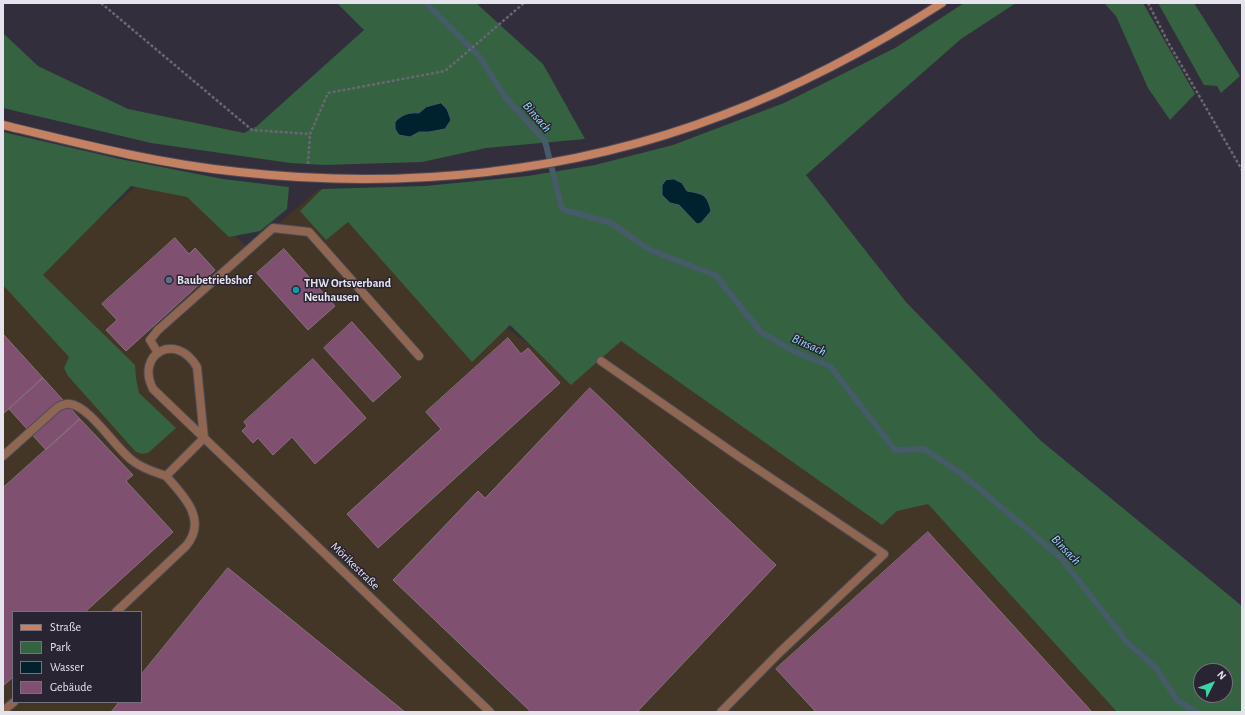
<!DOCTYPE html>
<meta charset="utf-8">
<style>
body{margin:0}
#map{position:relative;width:1245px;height:715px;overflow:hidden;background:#332e3c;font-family:"Alegreya Sans",sans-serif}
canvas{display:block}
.frame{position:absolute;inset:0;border:4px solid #e5e3ec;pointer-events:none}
.legend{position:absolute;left:12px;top:611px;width:130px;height:92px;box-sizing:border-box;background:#292432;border:1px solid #74707c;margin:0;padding:5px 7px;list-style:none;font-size:12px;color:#e5e3ec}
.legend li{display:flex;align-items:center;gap:8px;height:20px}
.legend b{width:20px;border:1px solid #74707c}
.north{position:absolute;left:1193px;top:663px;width:40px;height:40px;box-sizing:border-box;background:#292432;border:1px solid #74707c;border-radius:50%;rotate:48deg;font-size:11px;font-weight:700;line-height:16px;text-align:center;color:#e5e3ec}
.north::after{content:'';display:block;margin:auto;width:14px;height:18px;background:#3cd4a3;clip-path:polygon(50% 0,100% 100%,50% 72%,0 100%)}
</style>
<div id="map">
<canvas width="1245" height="715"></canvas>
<div class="frame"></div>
<ul class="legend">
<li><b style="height:5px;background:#c48262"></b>Straße</li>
<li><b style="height:11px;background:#356240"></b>Park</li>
<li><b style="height:11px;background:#00212e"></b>Wasser</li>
<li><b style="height:11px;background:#805070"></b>Gebäude</li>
</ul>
<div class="north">N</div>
</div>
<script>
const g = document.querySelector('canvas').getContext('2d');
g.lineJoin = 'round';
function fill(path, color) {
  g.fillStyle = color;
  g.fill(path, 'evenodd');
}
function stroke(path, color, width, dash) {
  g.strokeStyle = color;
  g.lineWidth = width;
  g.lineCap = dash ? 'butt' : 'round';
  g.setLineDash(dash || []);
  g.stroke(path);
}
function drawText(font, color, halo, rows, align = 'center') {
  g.font = font + ' "Alegreya Sans",sans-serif';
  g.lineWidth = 3;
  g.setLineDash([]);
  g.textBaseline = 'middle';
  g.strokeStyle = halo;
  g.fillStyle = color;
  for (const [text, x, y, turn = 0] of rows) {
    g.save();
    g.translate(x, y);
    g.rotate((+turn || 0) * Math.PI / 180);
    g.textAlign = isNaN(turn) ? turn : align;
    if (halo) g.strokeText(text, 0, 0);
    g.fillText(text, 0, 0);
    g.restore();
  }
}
const industrial = new Path2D(`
 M161 166 249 249 319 189 569 374 610 327 928 503 1117 712H3V252L30 276ZM13 612H141V702H13Z`);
const green = new Path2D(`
 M337 3H476L543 64 585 139 486 148 422 162 324 165 290 163 151 143 3 108V33L38 66 128 109 244 133 257 126 364 30Z
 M964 3H1016L961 39 806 175 906 302 1040 440 1242 606V712H1117L928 504 897 511 882 525 621 341 571 385 510 325 472 362 348 222 326 240 300 211 322 189 425 186 528 176 595 165 673 145 784 103 895 48ZM1201 671H1225V695H1201Z
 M1104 3H1143L1195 94 1170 120 1148 88 1116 16Z
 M1158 3H1194L1240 76 1221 93 1217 86 1204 85Z
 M3 132 120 159 223 179 289 187 287 209 260 231 229 237 187 197 131 186 43 275 135 365 136 378 139 393 176 428 148 453 142 454 136 452 68 376 64 368 69 357 3 285Z`);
const water = new Path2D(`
 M441 103 447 109 451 120 445 129 429 132H419L410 137 399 135 395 129V122C401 115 409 112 419 113L426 107Z
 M674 179 682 183 687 191C703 194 707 194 711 211L701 223 697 224 679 205 670 203 662 195V185L666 180Z`);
const stream = new Path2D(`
 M426 3 479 56 505 97 545 141 562 209 611 223 650 250 715 275 761 332 791 350 830 366 895 450 924 449 962 474 1060 557 1127 642 1156 668 1177 700 1196 712`);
const building = new Path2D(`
 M175 238 189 254 195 248 215 270 126 351 106 330 117 320 102 304Z
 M284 249 335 306 308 330 257 273Z
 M352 322 401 377 373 402 324 348Z
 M3 334 43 378 3 414Z
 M508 338 521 354 528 348 560 383 378 548 347 514 441 429 426 412Z
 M313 359 366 418 315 464 292 437 273 455 258 438 253 443 242 431 247 426 244 422Z
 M43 378 80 419 46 450 9 409Z
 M590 388 776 565 637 712H531L393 580 478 491 485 498Z
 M80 419 133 475 126 481 173 532 85 612H13V677L3 686V488Z
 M928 532 1092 712H816L776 669Z
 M228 568 405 712H111L119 702H141V675Z`);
const path = new Path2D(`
 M101 3 252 130 310 134 328 93 445 71 524 3
 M1148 3 1168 42 1242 170
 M308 164 310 134`);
const service = new Path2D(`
 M158 353 150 340 158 330 273 228 309 232 419 356
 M601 361 738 456 884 554 780 652 721 712
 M3 456 58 407C62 405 66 403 70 404 91 407 115 448 133 461 143 469 155 472 166 476
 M116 612 186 546C208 520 184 496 166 476L204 438
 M3 711 14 702`);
const minor = new Path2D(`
 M204 438 197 367C176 331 135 354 153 389L490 712`);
const secondary = new Path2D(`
 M3 125C81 144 159 164 239 172 403 190 569 174 723 115 800 86 873 47 942 3`);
const markers = [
 [169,280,4,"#5c6f8a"],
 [296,290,4,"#0f9aa8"]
];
const poiNames = [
 ["Baubetriebshof",177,280],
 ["THW Ortsverband",304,283],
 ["Neuhausen",304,297]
];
const streetNames = [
 ["Mörikestraße",355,566,44]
];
const waterNames = [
 ["Binsach",537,117,49],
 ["Binsach",809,345,24],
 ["Binsach",1066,550,46]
];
fill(industrial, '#433627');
fill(green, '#356240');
fill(water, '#00212e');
stroke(water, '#455b67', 1);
stroke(stream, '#455b67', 6);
fill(building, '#805070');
stroke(building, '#84727d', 1);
stroke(service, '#4f4b58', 10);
stroke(minor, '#4f4b58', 10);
stroke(secondary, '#4f4b58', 10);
stroke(path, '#6a6673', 2.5, [3, 2]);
stroke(service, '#8f6652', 8);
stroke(minor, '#8f6652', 8);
stroke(secondary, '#c48262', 8);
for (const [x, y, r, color] of markers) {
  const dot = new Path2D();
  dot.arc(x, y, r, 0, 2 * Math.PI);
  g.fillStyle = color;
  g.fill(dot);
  stroke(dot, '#292432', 1.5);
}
drawText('bold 12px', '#e5e3ec', '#292432', poiNames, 'left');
drawText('12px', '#e5e3ec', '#292432', streetNames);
drawText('italic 13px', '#94dcff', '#292432', waterNames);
</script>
